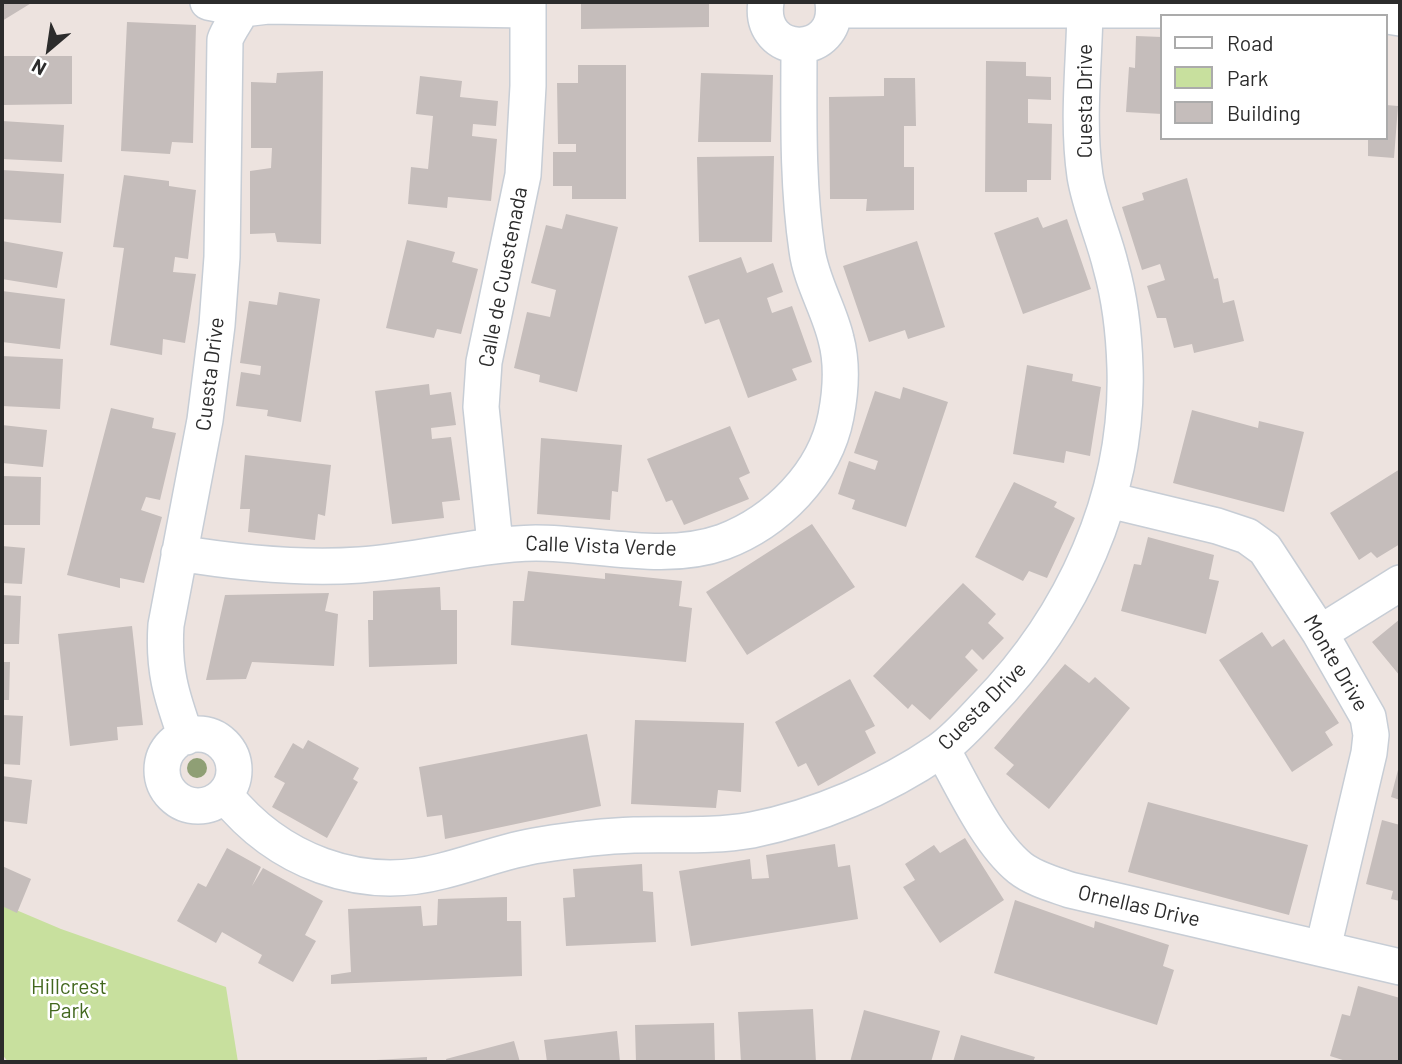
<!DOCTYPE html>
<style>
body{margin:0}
#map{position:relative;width:1402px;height:1064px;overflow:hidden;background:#ede3df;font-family:Barlow,sans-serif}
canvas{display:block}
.frame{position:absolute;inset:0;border:4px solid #2c2c2c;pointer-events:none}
.legend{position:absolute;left:1160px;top:14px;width:228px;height:126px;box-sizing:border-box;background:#fff;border:2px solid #ababab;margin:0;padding:9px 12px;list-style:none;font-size:21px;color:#2c2c2c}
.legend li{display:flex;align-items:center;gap:14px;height:35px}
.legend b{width:35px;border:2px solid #ababab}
.north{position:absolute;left:14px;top:14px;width:70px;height:70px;-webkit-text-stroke:5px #fff;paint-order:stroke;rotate:209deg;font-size:19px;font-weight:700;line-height:28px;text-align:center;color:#2c2c2c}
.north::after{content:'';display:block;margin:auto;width:24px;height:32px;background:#2c2c2c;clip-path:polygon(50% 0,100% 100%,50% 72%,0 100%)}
</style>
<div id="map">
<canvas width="1402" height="1064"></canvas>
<div class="frame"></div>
<ul class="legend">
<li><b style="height:9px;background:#fff"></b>Road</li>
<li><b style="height:19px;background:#c8e09e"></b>Park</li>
<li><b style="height:19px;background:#c5bdbb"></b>Building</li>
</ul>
<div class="north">N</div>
</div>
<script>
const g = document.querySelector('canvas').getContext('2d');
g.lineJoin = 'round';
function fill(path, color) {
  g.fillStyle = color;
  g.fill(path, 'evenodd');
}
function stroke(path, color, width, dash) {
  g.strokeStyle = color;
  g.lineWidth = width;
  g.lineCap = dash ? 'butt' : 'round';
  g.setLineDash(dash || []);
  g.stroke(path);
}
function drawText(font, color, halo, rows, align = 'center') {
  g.font = font + ' Barlow,sans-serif';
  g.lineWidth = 5;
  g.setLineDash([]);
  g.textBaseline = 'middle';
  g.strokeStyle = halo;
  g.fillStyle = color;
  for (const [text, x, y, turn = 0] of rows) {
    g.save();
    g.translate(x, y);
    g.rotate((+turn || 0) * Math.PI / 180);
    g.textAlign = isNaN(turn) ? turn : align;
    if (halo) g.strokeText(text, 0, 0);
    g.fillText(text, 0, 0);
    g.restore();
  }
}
const green = new Path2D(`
 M2 904 61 929 226 987 238 1062H8L2 1054Z`);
const building = new Path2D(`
 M2 2H33L2 21Z
 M581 2H709V27L581 29Z
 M127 22 196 25 193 143 172 142 170 154 121 151Z
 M1136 36 1162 37V114L1126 112 1129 67 1135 68Z
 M4 56H72V104L2 105Z
 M986 61 1026 62V76L1051 77V100L1028 99V123L1052 124 1051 180H1027V192H985Z
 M578 65H626V199H572V186H553V152H576V144H558L557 83H578Z
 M323 71 321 244 277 242 275 233 250 234V171L271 168 272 148H251V82L276 83 277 73Z
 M701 73 773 75 771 142H698Z
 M420 76 462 81 460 97 498 101 496 126 473 124 472 136 497 139 491 201 448 197 447 208 408 204 411 167 428 169 433 116 416 114Z
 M884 78H915L916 126H904V167H914V210L866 211 867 199H830L829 97 884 96Z
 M1386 105 1398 106 1394 158 1368 156V138H1386Z
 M2 121 64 125 62 162 2 159Z
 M774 156 772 242H699L697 157Z
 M2 170 64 174 61 223 2 219Z
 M124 175 169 181V186L196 190 188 259 175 257 173 272 196 274 185 343 163 339 162 355 110 345 124 248 113 247Z
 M1187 178 1214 279 1218 278 1223 303 1234 300 1244 341 1194 353 1192 344 1174 348 1166 318H1157L1147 286 1165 280 1160 264 1142 270 1122 207 1144 200 1142 193Z
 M566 214 618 227 577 392 539 382 540 375 514 368 527 312 550 317 556 290 531 283 546 225 562 229Z
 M1038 217 1043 228 1067 219 1091 289 1023 314 994 233Z
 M407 240 455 252 452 262 478 269 461 334 437 329 434 338 386 328Z
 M2 241 63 252 57 288 2 279Z
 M917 241 945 327 908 339 905 330 869 342 843 266Z
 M741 257 747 273 773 263 783 292 767 298 772 313 792 306 812 362 792 369 797 380 748 398 719 319 705 324 688 276Z
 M2 291 65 299 60 349 2 342Z
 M279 292 320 299 301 422 267 416 268 410 236 406 241 372 260 375 261 366 240 363 249 301 277 305Z
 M2 356 63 359 60 409 2 406Z
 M1027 365 1073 374 1072 381 1101 387 1090 456 1066 451 1064 463 1013 454Z
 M429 384 430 395 451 392 456 425 431 428 432 439 451 437 460 500 442 502 444 518 392 524 375 391Z
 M903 387 948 402 906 527 852 509 855 500 838 494 849 461 875 470 878 461 854 453 875 391 900 399Z
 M111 408 154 418 152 428 176 433 160 500 146 497 141 510 162 517 144 583 120 578V588L67 575Z
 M1192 410 1258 428 1259 421 1304 432 1284 512 1173 483Z
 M2 425 47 430 43 467 2 463Z
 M730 426 750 473 739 478 749 499 684 525 672 500 666 502 647 459Z
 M541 438 622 445 618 492 612 491 610 520 537 514Z
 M245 455 331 465 325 516 318 514 315 540 248 532 250 509H240Z
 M1400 469V544L1377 558 1371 552 1359 560 1330 513Z
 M2 476 41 477 40 525H2Z
 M1014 482 1057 502 1054 507 1075 518 1047 578 1029 571 1023 581 975 557Z
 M812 524 855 587 747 655 706 592Z
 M1148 537 1214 555 1209 579 1219 581 1206 634 1121 611 1134 564 1141 565Z
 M2 546 25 548 22 584 2 583Z
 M528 571 605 579V573L682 581 679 606 692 608 686 662 511 645 513 601H524Z
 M963 583 996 614 988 623 1004 638 983 660 972 649 965 657 978 670 930 720 912 704 908 709 873 676Z
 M440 587 441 610H457V664L369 667 368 620H373V591Z
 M329 593 325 611 338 614 334 666 252 662 246 679 206 680 225 595Z
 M2 595 21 596 19 644H2Z
 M1400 619V676L1372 642Z
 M132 626 143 725 117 727 118 740 70 746 58 634Z
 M1262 632 1272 647 1284 639 1339 723 1325 732 1333 745 1292 772 1219 660Z
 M2 662H10L9 700H2Z
 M1065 664 1089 683 1095 677 1130 708 1049 809 1006 774 1014 765 994 748Z
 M850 679 875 726 865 731 876 753 818 786 806 763 798 767 775 722Z
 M2 715 23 716 20 765 2 764Z
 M635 720 744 723 741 792 718 790 716 808 631 804Z
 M587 734 601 806 445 839 442 815 427 817 419 767Z
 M308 740 359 768 353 779 358 782 327 838 272 807 285 783 274 777 293 743 303 749Z
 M1399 766H1400V800L1391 797Z
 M2 776 32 780 27 824 2 821Z
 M1148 802 1308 845 1289 915 1128 872Z
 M1382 820 1400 825V901L1391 899 1393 891 1366 884Z
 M965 838 1004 900 940 943 903 887 915 880 905 864 934 845 940 853Z
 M835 844 838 867 850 865 858 919 691 946 679 871 750 859 752 879 769 878 766 855Z
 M227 848 261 867 252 886 263 868 323 901 305 935 316 941 293 982 258 963 262 955 222 932 216 943 177 921 198 883 206 887Z
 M642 864 643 891 653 892 656 942 566 946 563 898 575 897 573 869Z
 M2 866 31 879 17 913 2 906Z
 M507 897V921H521L522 976 331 984V975L351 972 348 909 421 906 423 926 437 925 438 899Z
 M1015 900 1094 928 1095 921 1169 945 1163 966 1174 970 1157 1025 994 973Z
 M1358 986 1400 998V1062H1349L1330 1056 1342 1014 1350 1016Z
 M813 1009 816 1062H741L738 1012Z
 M864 1010 940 1031 931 1062H850Z
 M714 1023 715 1062H636L635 1025Z
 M617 1031 620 1062H547L544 1040Z
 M961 1035 1035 1057 1033 1062H953Z
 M514 1041 520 1062H447L446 1059Z
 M427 1057V1062H376V1060Z`);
const street = new Path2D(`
 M208 2 243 9 268 6 527 10
 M766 2C757 59 841 60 833 2
 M834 10H1349L1400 18
 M1109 500 1217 526 1247 536 1265 549 1320 633 1368 717 1371 735 1369 753 1323 948
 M495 544 481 407 484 362 523 175 528 86V2
 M179 553C239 563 300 569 360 565 420 561 476 544 536 543 596 543 664 563 723 542 776 522 825 474 836 416 841 390 843 365 836 339 829 309 811 281 807 250 797 182 799 114 799 46
 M1320 633 1400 583
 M162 770a36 36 0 1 1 72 0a36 36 0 1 1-72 0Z
 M186 737C171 695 163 669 166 625L205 420 217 325 222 257 225 40C229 27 243 13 243 2
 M942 749C962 785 988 842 1020 868 1034 879 1053 884 1070 890L1400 967
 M225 795C277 860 359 893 442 871 475 863 506 850 540 845 571 840 603 836 634 835 673 834 713 837 752 830 817 817 885 788 939 751 956 739 971 722 985 707 1073 617 1129 495 1125 368 1124 334 1120 299 1111 267 1104 237 1090 207 1085 176 1077 122 1084 65 1085 11`);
const trees = [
 [197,768]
];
const streetNames = [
 ["Cuesta Drive",1085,101,-90],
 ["Calle de Cuestenada",503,277,-79],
 ["Cuesta Drive",210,374,-83],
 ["Calle Vista Verde",601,546,2],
 ["Monte Drive",1336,663,60],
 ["Cuesta Drive",982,706,-45],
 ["Ornellas Drive",1139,906,13]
];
const parkNames = [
 ["Hillcrest",69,987],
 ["Park",69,1011]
];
fill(green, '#c8e09e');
fill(building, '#c5bdbb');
stroke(street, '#c7cdd5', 38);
stroke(street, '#fff', 35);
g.fillStyle = '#8f9f75';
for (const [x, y] of trees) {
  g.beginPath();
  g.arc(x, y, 10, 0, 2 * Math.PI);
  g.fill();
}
drawText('21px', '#2c2c2c', '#fff', streetNames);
drawText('21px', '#42671e', '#fff', parkNames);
</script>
